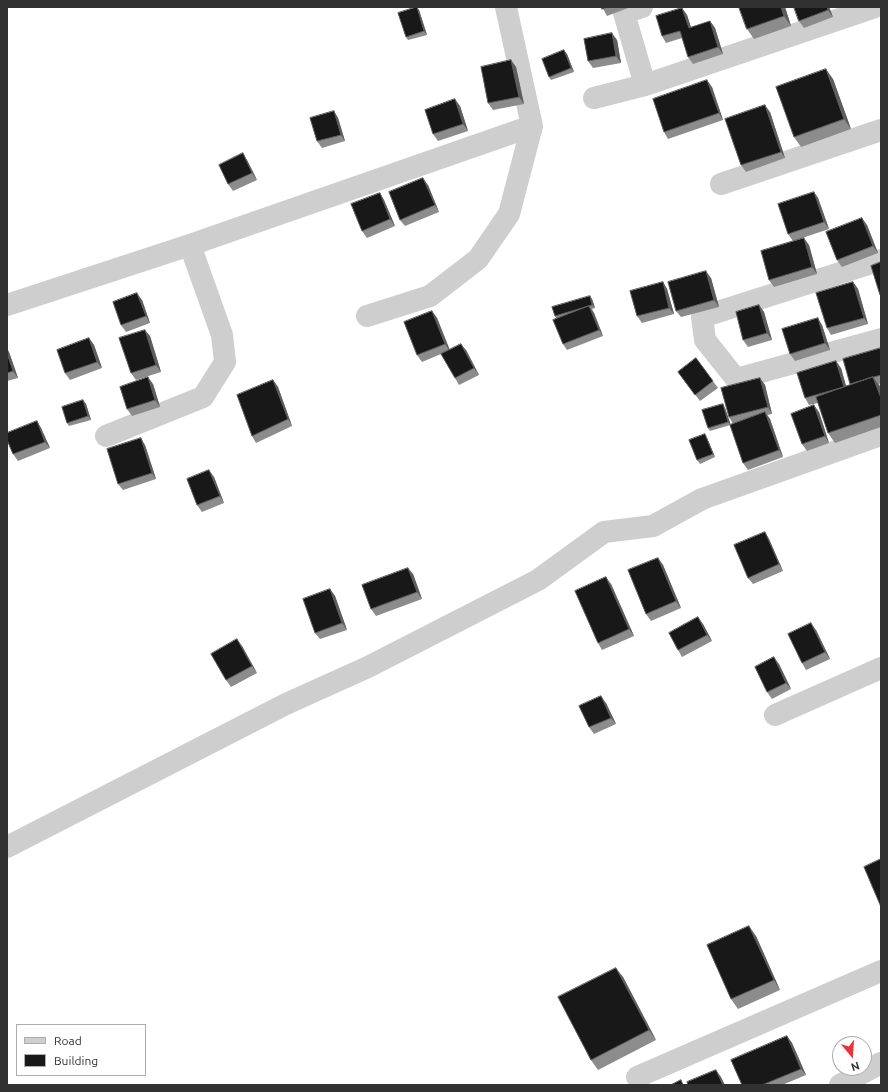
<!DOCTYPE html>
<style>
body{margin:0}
#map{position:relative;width:888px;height:1092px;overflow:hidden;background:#fff;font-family:Ubuntu,sans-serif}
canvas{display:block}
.frame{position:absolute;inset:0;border:8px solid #313131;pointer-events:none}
.legend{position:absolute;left:16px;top:1024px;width:130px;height:52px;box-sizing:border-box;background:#fff;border:1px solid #adadad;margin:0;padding:5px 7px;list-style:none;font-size:12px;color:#313131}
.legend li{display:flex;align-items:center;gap:8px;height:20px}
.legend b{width:20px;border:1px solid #adadad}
.north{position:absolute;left:832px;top:1036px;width:40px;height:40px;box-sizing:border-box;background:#fff;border:1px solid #adadad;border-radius:50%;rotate:162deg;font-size:11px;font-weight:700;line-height:16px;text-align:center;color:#313131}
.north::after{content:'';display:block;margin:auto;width:14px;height:18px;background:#ea3238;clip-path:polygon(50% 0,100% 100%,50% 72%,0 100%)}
</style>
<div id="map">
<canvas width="888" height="1092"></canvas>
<div class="frame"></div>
<ul class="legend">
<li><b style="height:5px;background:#cecece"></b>Road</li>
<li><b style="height:11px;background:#181818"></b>Building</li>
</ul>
<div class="north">N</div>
</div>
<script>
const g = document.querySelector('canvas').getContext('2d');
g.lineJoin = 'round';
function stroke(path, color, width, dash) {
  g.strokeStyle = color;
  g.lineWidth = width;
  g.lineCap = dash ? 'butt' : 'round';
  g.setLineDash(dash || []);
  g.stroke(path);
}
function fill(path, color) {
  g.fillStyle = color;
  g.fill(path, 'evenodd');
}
const minor = new Path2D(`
 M642 7 624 13 645 85
 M594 98 645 85 875 7
 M721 184 881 130
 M881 260 702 317 705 340 736 379 881 339
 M7 305 190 245 532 126
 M367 316 430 296 478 259 509 214 532 126 506 7
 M106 436 203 397 225 362 222 335 190 245
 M775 715 881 668
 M7 847 286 704 368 667 538 580 604 532 653 526 702 499 881 435
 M637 1077 881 971
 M840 1085 881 1063`);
const wall = new Path2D(`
 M602 7H627L628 8 607 16Z
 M739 7H785L791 26 754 39 747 29Z
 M829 7 833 17 804 28 799 21Z
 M682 8 687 15 691 27 710 21 715 28 723 54 693 64 688 57 682 38 666 43 662 36Z
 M419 10 427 35 408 40 406 37Z
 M617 40 621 63 593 68 588 61Z
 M567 54 574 72 551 80 549 77Z
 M511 60 516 67 524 104 493 110 488 103Z
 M833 79 851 129 801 147 794 137Z
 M712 87 723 120 668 139 664 132Z
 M460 106 468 131 438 141 433 134Z
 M334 111 338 118 345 141 322 148 317 141Z
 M770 112 785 158 746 172 741 165Z
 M247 160 257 180 233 191 228 184Z
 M428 185 439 212 405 226 400 220Z
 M814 192 818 198 829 229 793 241 788 234Z
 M380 193 384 200 395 226 367 238 362 231Z
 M867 225 878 253 842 267 837 260Z
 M809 245 817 274 774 287 769 280Z
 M711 278 719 307 681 317 676 311Z
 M663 282 667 289 674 314 642 323 637 316Z
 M853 282 858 289 868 324 831 335 827 328Z
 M590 296 592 299 595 308 592 309 594 313 603 336 567 350 563 344 557 319 555 316Z
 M142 300 150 323 126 332 121 325Z
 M759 305 764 312 772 340 748 347 743 340Z
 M432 311 437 318 450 350H466L479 375 459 385 455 378 441 354 422 362 417 355Z
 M822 325 830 350 795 361 790 354Z
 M150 336 161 372 136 380 131 373Z
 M89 338 94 345 102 368 70 380 65 373Z
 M881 348V383L879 384 881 388V427L835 443 828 433 818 403 809 405 805 398 841 368 846 386 850 385Z
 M7 349 9 352 18 378 7 381Z
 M696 358 718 388 700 401 678 372Z
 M760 378 765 385 772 414 767 415 770 419 783 457 748 470 743 463 730 425 710 431 708 428 725 408 730 424H733L729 417Z
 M273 380 278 387 292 426 256 443 252 436Z
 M153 384 160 407 132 416 127 409Z
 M83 400 86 404 91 420 69 426 67 423Z
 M819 412 829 443 807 451 802 444Z
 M37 421 41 428 50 448 18 461 13 454Z
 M707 438 715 457 700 464 697 460Z
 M145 445 156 479 123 490 118 484Z
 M214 477 224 503 202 512 197 505Z
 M765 532 769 539 783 571 753 584 748 578Z
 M658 558 663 565 681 608 651 621 646 614Z
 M413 574 422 599 376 616 371 609Z
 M611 584 634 636 602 650 598 643Z
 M330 589 335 596 347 630 320 639 315 633Z
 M703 624 712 641 682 657 678 650Z
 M816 630 830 659 806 670 802 663Z
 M242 646 257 673 231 687 226 680Z
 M779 664 791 689 772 699 767 692Z
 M606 703 616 724 594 734 589 727Z
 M756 936 780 990 738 1009 731 999Z
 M623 977 656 1040 598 1070 591 1060Z
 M787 1036 792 1043 806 1075 782 1085H742Z`);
const shadedWall = new Path2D(`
 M417 7 419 10 427 35 424 31Z
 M781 7H785L791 26 784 16Z
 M827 7H829L833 17 828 10Z
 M682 8 687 15 693 34 689 28Z
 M710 21 715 28 723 54 718 47Z
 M612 33 617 40 621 63 616 56Z
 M564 50 567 54 574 72 571 68Z
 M511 60 516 67 524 104 519 97Z
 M826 69 833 79 851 129 844 119Z
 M707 80 712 87 723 120 719 113Z
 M455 99 460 106 468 131 463 124Z
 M765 105 770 112 785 158 781 152Z
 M334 111 338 118 345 141 341 135Z
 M243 153 247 160 257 180 252 173Z
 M423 178 428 185 439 212 435 205Z
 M814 192 818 198 829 229 824 222Z
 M380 193 384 200 395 226 390 219Z
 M862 218 867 225 878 253 873 246Z
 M804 238 809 245 817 274 812 267Z
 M706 271 711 278 719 307 714 300Z
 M663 282 667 289 674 314 669 308Z
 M853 282 858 289 868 324 864 318Z
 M137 293 142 300 150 323 146 316Z
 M590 296 592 299 595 308 592 305Z
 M759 305 764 312 772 340 767 333Z
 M589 306 594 313 603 336 599 330Z
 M432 311 437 318 450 351 445 344Z
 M818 318 822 325 830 350 825 343Z
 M145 330 150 336 161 372 156 365Z
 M89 338 94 345 102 368 97 362Z
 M461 344 466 350 479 375 474 368Z
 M7 349 9 352 18 378 13 371 7 353Z
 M836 361 841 368 848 393 844 387Z
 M148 377 153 384 160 407 155 400Z
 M873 377 881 388V398Z
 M760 378 765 385 772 414 768 407Z
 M273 380 278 387 292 426 288 419Z
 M83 400 86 404 91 420 88 416Z
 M723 404 725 408 731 425 728 422Z
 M814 405 819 412 829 443 825 436Z
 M765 412 770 419 783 457 779 450Z
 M37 421 41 428 50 448 45 442Z
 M705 434 707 438 715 457 713 454Z
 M141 438 145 445 156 479 152 473Z
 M209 470 214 477 224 503 220 496Z
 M765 532 769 539 783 571 779 564Z
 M658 558 663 565 681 608 676 601Z
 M408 568 413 574 422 599 417 592Z
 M606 577 611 584 634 636 629 629Z
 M330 589 335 596 347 630 342 623Z
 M698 617 703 624 712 641 707 635Z
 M811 623 816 630 830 659 825 652Z
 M237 639 242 646 257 673 252 666Z
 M774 657 779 664 791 689 786 683Z
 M601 696 606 703 616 724 611 718Z
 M749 926 756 936 780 990 774 980Z
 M616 968 623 977 656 1040 649 1030Z
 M787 1036 792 1043 806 1075 801 1069Z
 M716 1070 721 1077 725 1085H723Z`);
const building = new Path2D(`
 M417 7 424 31 406 37 398 13Z
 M602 7H608L602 9Z
 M739 7H781L784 16 747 29Z
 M794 7H827L828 10 799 21Z
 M682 8 689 28 710 21 718 47 688 57 680 31 662 36 656 16Z
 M612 33 616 56 588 61 584 39Z
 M564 50 571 68 549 77 542 59Z
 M511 60 519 97 488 103 481 67Z
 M826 69 844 119 794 137 776 87Z
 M707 80 719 113 664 132 653 99Z
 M455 99 463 124 433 134 425 110Z
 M765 105 781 152 741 165 725 119Z
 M334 111 341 135 317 141 310 118Z
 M243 153 252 173 228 184 219 165Z
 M423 178 435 205 400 220 389 192Z
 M814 192 824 222 788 234 778 204Z
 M380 193 390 219 362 231 351 204Z
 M862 218 873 246 837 260 826 232Z
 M804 238 812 267 769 280 761 251Z
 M881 262V295H880L871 266Z
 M706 271 714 300 676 311 668 282Z
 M663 282 669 308 637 316 630 291Z
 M853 282 864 318 827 328 816 293Z
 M137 293 146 316 121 325 113 302Z
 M590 296 592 305 555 316 552 307Z
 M759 305 767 333 743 340 736 312Z
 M589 306 599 330 563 344 553 320Z
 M432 311 445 344 417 355 404 322Z
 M818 318 825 343 790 354 782 329Z
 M145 330 156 365 131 373 119 338Z
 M89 338 97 362 65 373 57 350Z
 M461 344 474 368 455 378 441 354Z
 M881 348V375L874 377H873L850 384 843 359Z
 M7 353 13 371 7 373Z
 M696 358 713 381 695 395 678 372Z
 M836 361 844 387 805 398 797 373Z
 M148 377 155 400 127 409 120 387Z
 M873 377 881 398V415L828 433 816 397Z
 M760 378 768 407 729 417 721 388Z
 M273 380 288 419 252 436 237 395Z
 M83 400 88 416 67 423 62 407Z
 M723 404 728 422 708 428 702 410Z
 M814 405 825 436 802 444 791 414Z
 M765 412 779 450 743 463 730 425Z
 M37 421 45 442 13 454 7 440V433Z
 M705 434 713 454 697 460 689 440Z
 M141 438 152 473 118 484 107 449Z
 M209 470 220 496 197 505 187 479Z
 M765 532 779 564 748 578 734 545Z
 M658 558 676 601 646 614 628 570Z
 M408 568 417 592 371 609 362 585Z
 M606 577 629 629 598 643 575 591Z
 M330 589 342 623 315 633 303 599Z
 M698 617 707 635 678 650 669 633Z
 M811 623 825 652 802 663 788 634Z
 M237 639 252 666 226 680 211 654Z
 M774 657 786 683 767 692 755 667Z
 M601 696 611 718 589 727 579 706Z
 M881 859V907L864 867Z
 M749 926 774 980 731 999 707 945Z
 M616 968 649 1030 591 1060 558 997Z
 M787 1036 801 1069 762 1085H742L731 1060Z
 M716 1070 723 1085H688L687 1082Z
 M681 1080 683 1085H671Z`);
stroke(minor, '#cecece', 22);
fill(wall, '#8c8c8c');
fill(shadedWall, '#5d5d5d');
fill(building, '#181818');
stroke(building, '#5d5d5d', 1);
</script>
